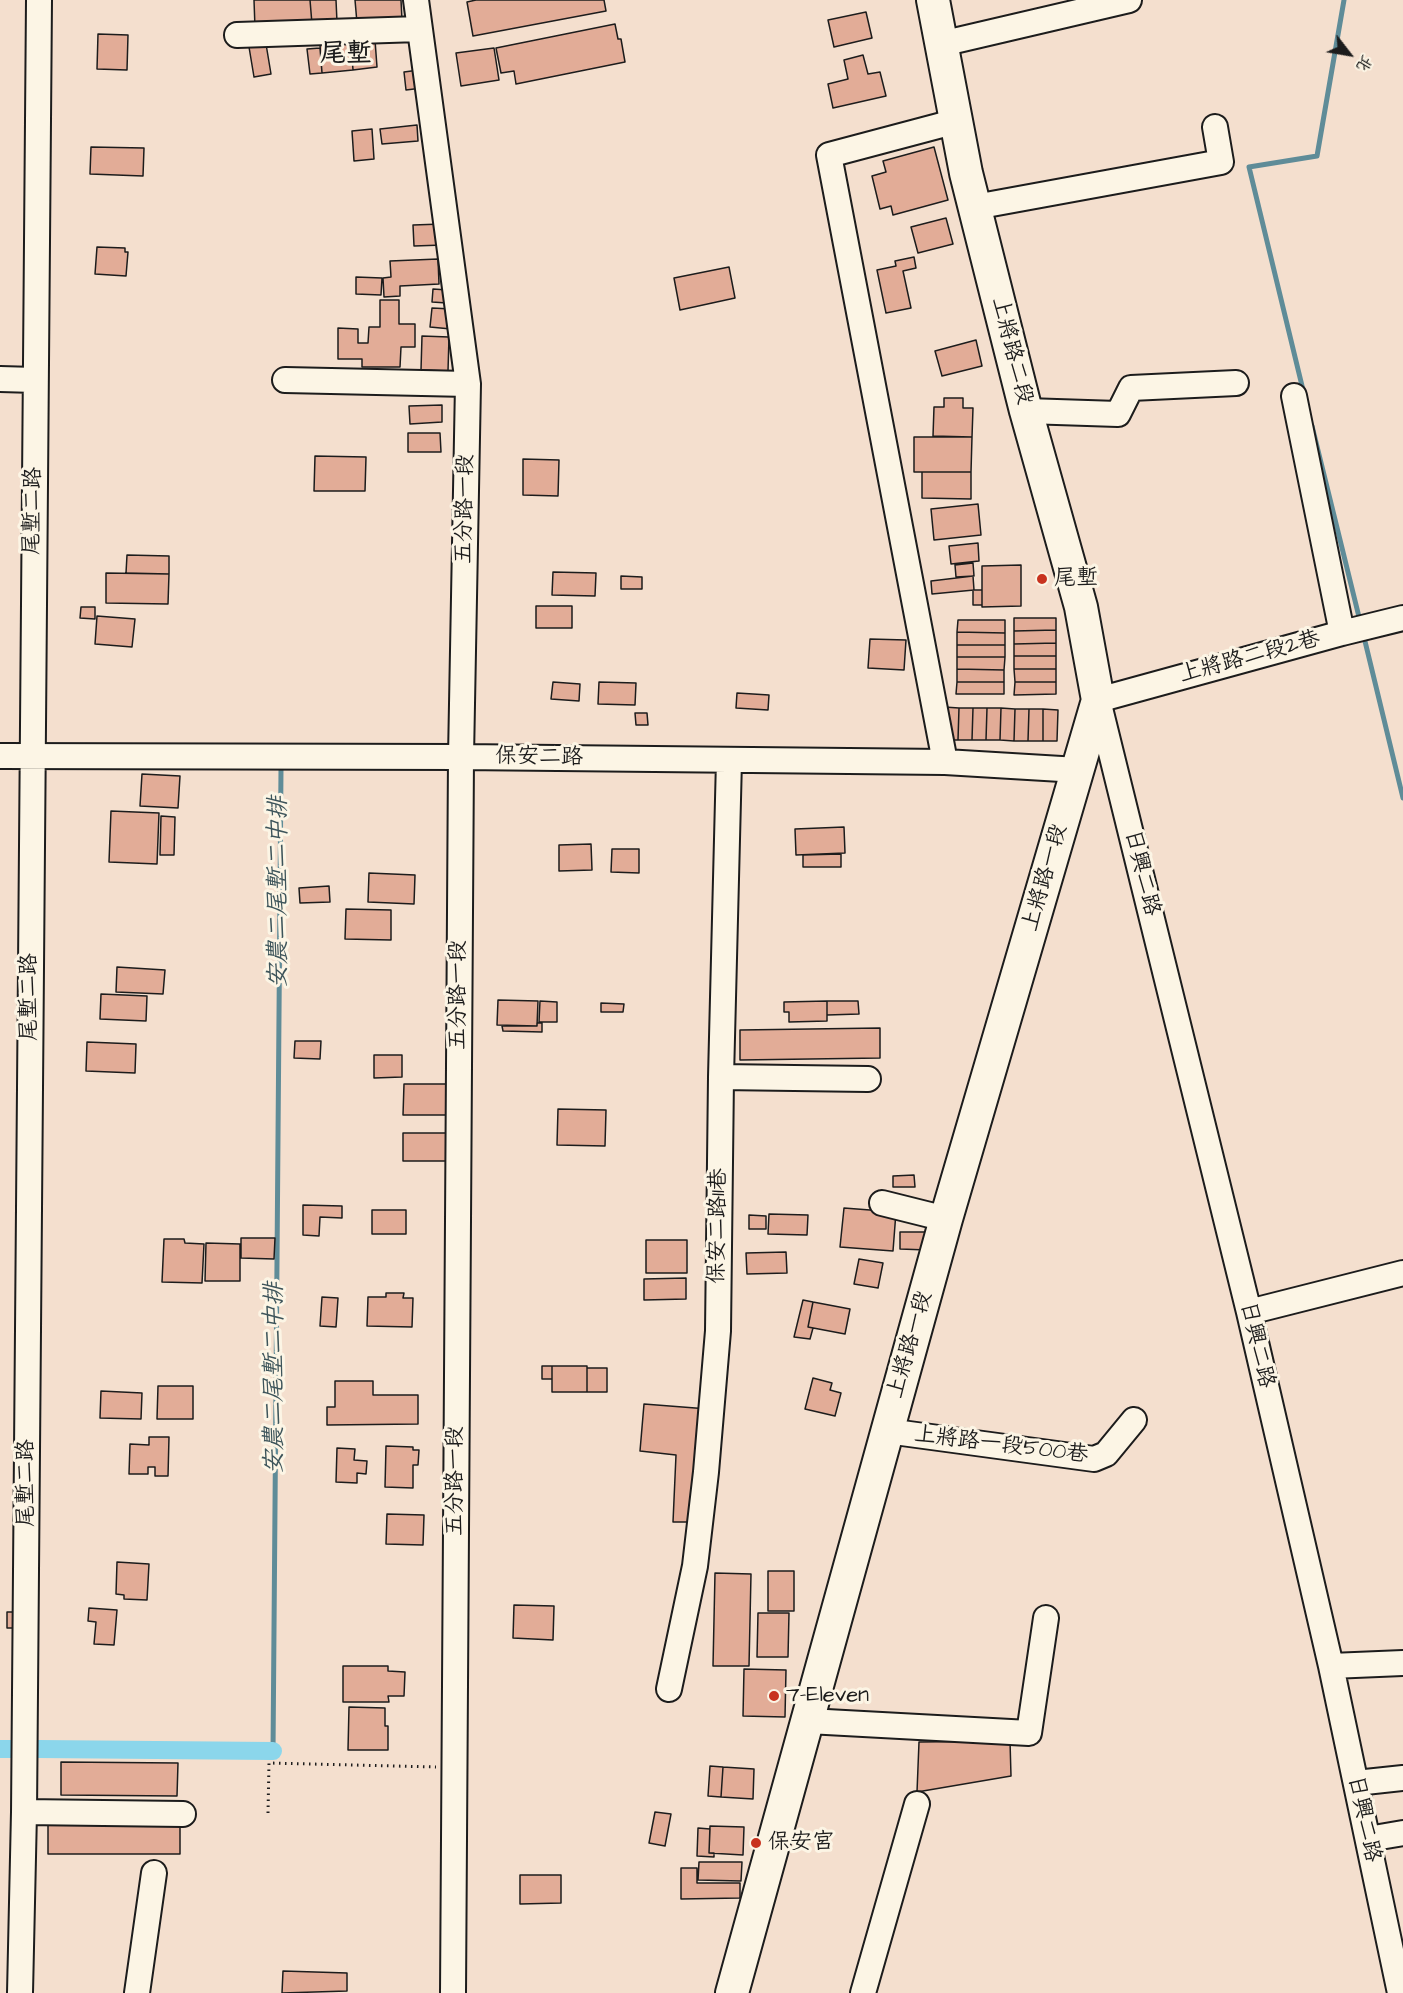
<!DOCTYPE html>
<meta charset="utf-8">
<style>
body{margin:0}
#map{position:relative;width:1403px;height:1993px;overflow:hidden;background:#f4dfce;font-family:"Architects Daughter","LXGW WenKai TC",sans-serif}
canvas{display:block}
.north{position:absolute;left:1319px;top:24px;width:60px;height:60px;-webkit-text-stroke:4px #fcf5e5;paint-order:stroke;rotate:121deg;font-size:16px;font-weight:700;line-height:24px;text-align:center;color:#1c1c1c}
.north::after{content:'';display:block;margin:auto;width:21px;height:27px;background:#1c1c1c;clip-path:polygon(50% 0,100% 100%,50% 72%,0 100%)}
</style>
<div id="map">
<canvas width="1403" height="1993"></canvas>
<div class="north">北</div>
</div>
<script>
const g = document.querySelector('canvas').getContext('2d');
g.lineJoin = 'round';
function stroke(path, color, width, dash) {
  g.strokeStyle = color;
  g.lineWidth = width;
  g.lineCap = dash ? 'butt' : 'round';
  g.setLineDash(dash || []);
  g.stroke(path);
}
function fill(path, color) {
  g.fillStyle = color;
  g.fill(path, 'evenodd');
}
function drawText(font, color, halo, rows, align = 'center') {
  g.font = font + ' "Architects Daughter","LXGW WenKai TC",sans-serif';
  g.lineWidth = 6;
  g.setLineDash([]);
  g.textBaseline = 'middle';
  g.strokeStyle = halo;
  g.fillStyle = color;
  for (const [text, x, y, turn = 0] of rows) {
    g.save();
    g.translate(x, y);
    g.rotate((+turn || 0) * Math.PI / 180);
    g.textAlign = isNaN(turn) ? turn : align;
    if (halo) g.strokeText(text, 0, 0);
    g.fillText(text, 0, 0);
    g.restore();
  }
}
const stream = new Path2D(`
 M1304 394 1249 167 1317 156 1344 0
 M1312 426 1360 621
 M1363 633 1403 798
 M273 1751 281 769`);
const canal = new Path2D(`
 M0 1749H14
 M38 1749 273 1751`);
const building = new Path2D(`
 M254 0H310L312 24 255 28Z
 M310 0H336L337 22 312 24Z
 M355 0H401L402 20 357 23Z
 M476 0H604L606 11 473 36 467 2Z
 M866 12 872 38 834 47 828 20Z
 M615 24 618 39H621L625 62 516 84 514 71 501 73 496 48Z
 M98 34 128 35 127 70 97 69Z
 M375 40 377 67 353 70 351 43Z
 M351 43 353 70 322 73 320 45Z
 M266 44 271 74 254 77 249 47Z
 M320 48 322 73 310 74 307 49Z
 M494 48 499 80 461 86 456 53Z
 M863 55 868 74 880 72 886 96 833 108 828 84 848 79 844 60Z
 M419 70 422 88 406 90 404 72Z
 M417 125 418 141 382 144 380 129Z
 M372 129 374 159 354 161 352 131Z
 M91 147 144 148 143 176 90 174Z
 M934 147 948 200 893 215 891 206 880 209 872 176 886 172 883 161Z
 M946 218 953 244 918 253 911 227Z
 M442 224 443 245 414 246 413 225Z
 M97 247 125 248V252H128L126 276 95 274Z
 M914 257 916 268 903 271 911 308 886 313 877 270 896 266 895 261Z
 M438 259 439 284 400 286V296L384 297 383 278 391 277 390 261Z
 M729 267 735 298 680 310 674 278Z
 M356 277 382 278 381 295 356 294Z
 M433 289 448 290 447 303 432 302Z
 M380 300H399V324H415V347H401L400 367H362V359H338V328L358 329V343H368L369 327H380Z
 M432 308 452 309 451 329 430 327Z
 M422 336 449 337 448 371 421 370Z
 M976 340 982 366 942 376 935 351Z
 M944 398H963V408H973L972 437 933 436 934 407H944Z
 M442 405V422L410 424 409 406Z
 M408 433H440L441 452H408Z
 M914 437H972L971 472H914Z
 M315 456 366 457 365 491H314Z
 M523 459 559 460 558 496 523 495Z
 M922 472H971V499L922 498Z
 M978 504 981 535 934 540 931 509Z
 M978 543 979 561 951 564 949 546Z
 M127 555 169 556V574L126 573Z
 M973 563 974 576 956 577 955 565Z
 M1021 565V606L982 607V566Z
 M553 572 596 573 595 596 552 595Z
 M106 573 169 574 168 604 106 603Z
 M621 576 642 577V589H621Z
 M973 576 974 590 932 594 931 581Z
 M973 590H982V605H973Z
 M536 606H572V628H536Z
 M81 607H95V619L80 618Z
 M97 616 135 619 132 647 95 644Z
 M1014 618H1056V630L1014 631Z
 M958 620H1005V633L957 632Z
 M1056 630V643L1014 644V631Z
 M957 632 1005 633V645H957Z
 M870 639 906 640 904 670 868 668Z
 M1056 643V656H1014V644Z
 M957 645H1005V657H957Z
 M1014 656H1056V669H1014Z
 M957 657H1005L1004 670 957 669Z
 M957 669 1004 670V682H957Z
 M1014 669H1056V682H1015Z
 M553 682 580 684 579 701 551 699Z
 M599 682 636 683 635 705 598 704Z
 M957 682H1004V694H956Z
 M1015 682H1056V694L1014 695Z
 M737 693 769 695 768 710 736 708Z
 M944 707 959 708 958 740H943Z
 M959 708H973L972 740H958Z
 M973 708H987L986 740H972Z
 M987 708H1001L1000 740H986Z
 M1001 708 1015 709 1014 741 1000 740Z
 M1015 709H1029L1028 741H1014Z
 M1029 709H1043V741H1028Z
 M1043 709 1058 710 1057 741H1043Z
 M635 713H647L648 725H636Z
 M142 774 180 776 178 808 140 806Z
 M111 811 159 813 157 864 109 862Z
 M161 816 175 817 174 855H160Z
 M844 827 845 853 796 855 795 829Z
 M591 844 592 870 559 871V845Z
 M612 849H639V873L611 872Z
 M841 854V867H803V855Z
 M369 873 415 875 414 904 368 902Z
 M329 886 330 902 300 903 299 888Z
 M346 909 391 910V940L345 939Z
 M117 967 165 970 163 994 116 992Z
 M101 994 147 996 146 1021 100 1019Z
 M498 1000 538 1001 537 1026 497 1025Z
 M540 1001 557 1002V1022H539Z
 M827 1001V1021L789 1022V1012H784V1002Z
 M827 1001H858L859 1014 827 1015Z
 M601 1003 624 1004 623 1012H601Z
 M537 1023H542V1032L503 1031 502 1026H537Z
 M880 1028V1058L740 1060V1030Z
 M295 1041H321L320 1059 294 1058Z
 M87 1042 136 1044 135 1073 86 1071Z
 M374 1055H402V1077L374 1078Z
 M404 1084H448L447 1115H403Z
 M558 1109 606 1110 605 1146 557 1145Z
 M403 1133H446V1161H403Z
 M914 1175 915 1187H893V1176Z
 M303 1205 342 1206V1218L320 1217 319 1236 303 1235Z
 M844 1208 896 1212 893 1251 840 1247Z
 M372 1210H406V1234H372Z
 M769 1214 808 1215 807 1235 768 1234Z
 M749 1215 766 1216V1229H749Z
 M900 1232H928L927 1250 900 1249Z
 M241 1238H275L274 1259 241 1258Z
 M164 1239H184L185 1243 204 1244 202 1283 162 1282Z
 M646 1240H687V1273H646Z
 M206 1243 240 1244V1281H205Z
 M786 1252 787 1273 747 1274 746 1253Z
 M859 1259 883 1263 878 1288 854 1284Z
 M686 1278V1299L644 1300V1279Z
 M386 1293H404L403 1298H413L412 1327 367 1326 368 1297H386Z
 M322 1297 338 1298 336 1327 320 1326Z
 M803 1300 813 1302 808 1327 813 1328 810 1339 794 1337Z
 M813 1302 850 1309 845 1334 808 1327Z
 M542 1366H552V1379H542Z
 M552 1366H587V1392H552Z
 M587 1368H607V1392H587Z
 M813 1378 832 1383 830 1390 841 1393 835 1416 805 1409Z
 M335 1381H373V1395H418V1424L327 1425V1407H335Z
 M158 1386H193V1419H157Z
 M101 1391 142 1393 141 1419 100 1418Z
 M644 1404 708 1409 696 1522H673L676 1455 640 1451Z
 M149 1437H169L168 1476H155V1467H148V1474H129L130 1444 149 1445Z
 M386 1446 413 1447V1450H419L418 1465H413V1488L385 1487Z
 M337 1448 355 1449 354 1460 367 1461 366 1474 357 1473V1483L336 1482Z
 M387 1514 424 1515 423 1545 386 1544Z
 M117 1562 149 1564 147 1600 124 1599V1595L116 1594Z
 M768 1571H794V1611H768Z
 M715 1573 751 1574 749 1666H713Z
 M514 1605 554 1606 553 1640 513 1638Z
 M89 1608 117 1610 114 1645 94 1644 96 1622 88 1621Z
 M7 1612H14V1628H7Z
 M758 1613H789L788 1657H757Z
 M343 1666H388V1671L405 1672 404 1696H388L389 1702H343Z
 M744 1669 786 1670 785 1717 743 1716Z
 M349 1707 385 1708V1726H388V1750H348Z
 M1010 1741 1011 1776 917 1792 919 1742Z
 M61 1762 178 1763 177 1796 61 1795Z
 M710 1766 723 1767 721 1797 708 1796Z
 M723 1767 754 1769 753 1799 721 1797Z
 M655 1812 671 1814 665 1846 649 1843Z
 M48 1817H180V1854H48Z
 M710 1826 744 1827 743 1855 709 1853Z
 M698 1828 710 1829 709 1853H714V1857L697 1856Z
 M699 1862H742L741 1881 698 1880Z
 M681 1868H697V1883H740V1898L681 1899Z
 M520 1875H561V1903L520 1904Z
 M283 1971 347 1973V1991L282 1993Z`);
const path = new Path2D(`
 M268 1813 269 1763 436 1767`);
const minor = new Path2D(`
 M416 0 468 384 461 757 453 1993
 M237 35 419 29
 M941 44 1129 0
 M975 207 1221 162 1215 127
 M0 379 35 380
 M285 380 468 384
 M1294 396 1342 633
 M1026 411 1118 414 1131 388 1236 383
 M0 756 461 757 945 762 1078 770
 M945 762 829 155 957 121
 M721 1077 868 1079
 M882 1203 946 1219
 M1249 1312 1403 1273
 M887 1431 1094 1459 1106 1454 1134 1420
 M1331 1666 1403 1663
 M669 1689 695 1566 706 1472 718 1331 721 1077 729 760
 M808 1721 1029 1733 1046 1618
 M1356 1783 1403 1778
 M24 1812 183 1814
 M1368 1839 1403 1833
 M20 1993 24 1812 39 0
 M137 1993 154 1873
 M863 1993 917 1804
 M1400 1993 1331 1666 1249 1312 1098 700 1342 633 1403 618`);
const major = new Path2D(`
 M732 1993 946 1219 1098 700 1081 607 1026 411 966 173 933 0`);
const markers = [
 [1042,579,6,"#c8321e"],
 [774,1696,6,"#c8321e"],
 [756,1843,6,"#c8321e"]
];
const streetNames = [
 ["上將路二段",1011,351,76],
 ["五分路一段",466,509,-89],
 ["尾塹二路",34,511,-89],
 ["上將路二段2巷",1250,658,-15],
 ["保安二路",539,758,1],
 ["日興二路",1141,873,76],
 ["上將路一段",1046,878,-74],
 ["五分路一段",459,995,-90],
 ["尾塹二路",30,997,-90],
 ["保安二路11巷",719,1226,-89],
 ["上將路一段",911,1345,-74],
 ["日興二路",1256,1345,77],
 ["上將路一段500巷",1001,1446,7],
 ["五分路一段",456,1481,-90],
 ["尾塹二路",27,1483,-90],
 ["日興二路",1363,1819,78]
];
const poiNames = [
 ["尾塹",1054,579],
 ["7-Eleven",786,1696],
 ["保安宮",768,1843]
];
const waterNames = [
 ["安農二尾塹二中排",280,892,-90],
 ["安農二尾塹二中排",276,1378,-90]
];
const quarterNames = [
 ["尾塹",346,56]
];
stroke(stream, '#5f8c98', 5);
stroke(canal, '#8bd6eb', 18);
fill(building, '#e2ac97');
stroke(building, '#1c1c1c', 1.5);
stroke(minor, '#1c1c1c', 28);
stroke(major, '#1c1c1c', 36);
stroke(path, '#1c1c1c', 3, [1.5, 4.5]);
stroke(minor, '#fcf5e5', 24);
stroke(major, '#fcf5e5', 32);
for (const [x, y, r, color] of markers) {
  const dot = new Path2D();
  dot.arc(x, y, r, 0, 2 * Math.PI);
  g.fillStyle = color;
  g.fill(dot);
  stroke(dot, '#fcf5e5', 2);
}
drawText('22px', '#1c1c1c', '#fcf5e5', streetNames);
drawText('22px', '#1c1c1c', '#fcf5e5', poiNames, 'left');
drawText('italic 24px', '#3d545a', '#fcf5e5', waterNames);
drawText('bold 26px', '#1c1c1c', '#fcf5e5', quarterNames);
</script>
